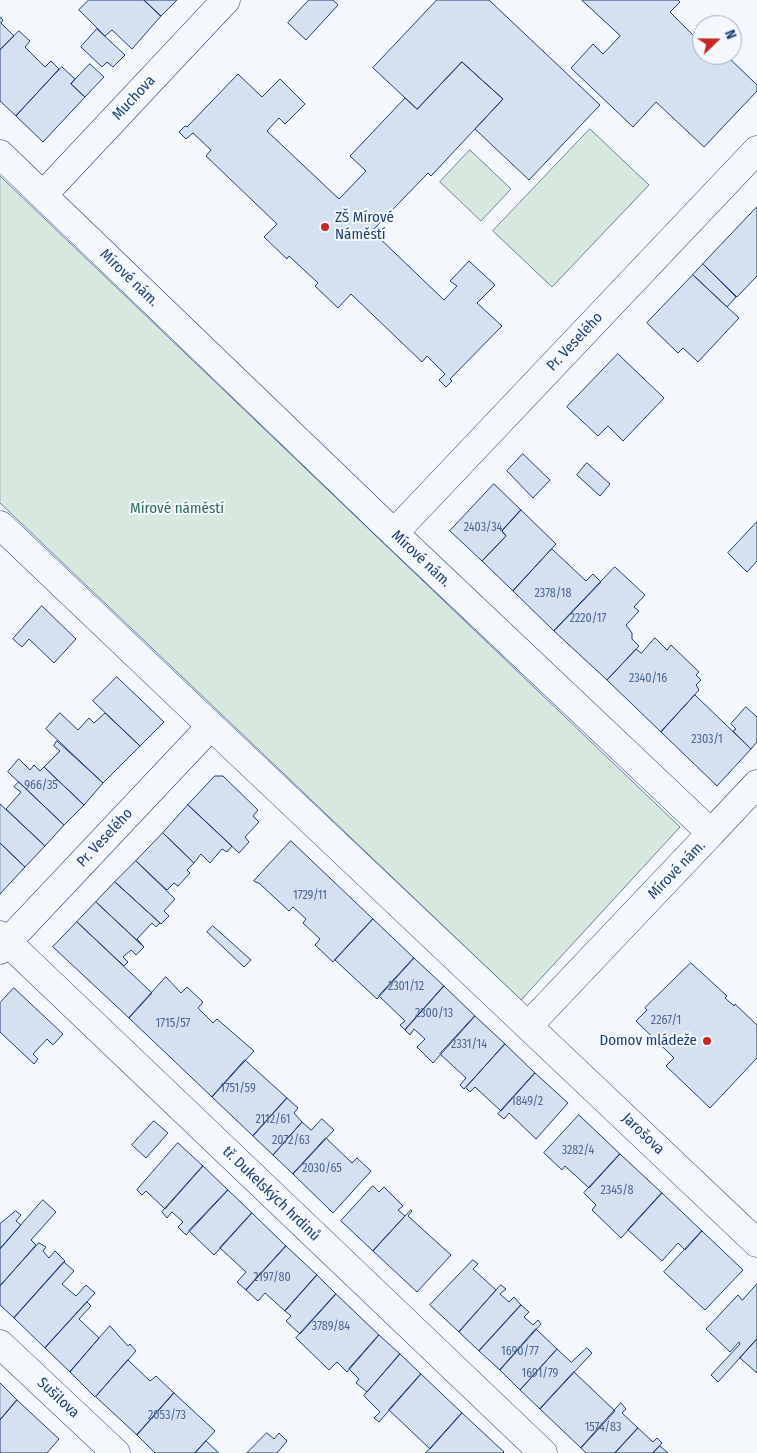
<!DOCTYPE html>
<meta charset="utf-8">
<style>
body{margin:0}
#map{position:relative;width:757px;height:1453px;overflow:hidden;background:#f4f7fb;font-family:"Fira Sans Condensed",sans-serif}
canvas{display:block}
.north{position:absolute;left:692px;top:15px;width:50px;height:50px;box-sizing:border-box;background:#f4f7fb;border:1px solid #9eadc5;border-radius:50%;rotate:68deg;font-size:14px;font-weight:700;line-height:20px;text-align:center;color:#1d3f73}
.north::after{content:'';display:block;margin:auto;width:18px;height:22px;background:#c62828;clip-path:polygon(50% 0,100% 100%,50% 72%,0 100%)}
</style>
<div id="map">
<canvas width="757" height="1453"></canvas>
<div class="north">N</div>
</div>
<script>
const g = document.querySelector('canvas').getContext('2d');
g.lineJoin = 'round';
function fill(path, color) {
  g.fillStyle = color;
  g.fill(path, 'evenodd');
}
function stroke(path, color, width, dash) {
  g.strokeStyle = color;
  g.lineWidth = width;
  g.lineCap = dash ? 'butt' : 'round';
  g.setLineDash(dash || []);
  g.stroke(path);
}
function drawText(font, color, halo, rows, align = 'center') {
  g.font = font + ' "Fira Sans Condensed",sans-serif';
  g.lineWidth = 4;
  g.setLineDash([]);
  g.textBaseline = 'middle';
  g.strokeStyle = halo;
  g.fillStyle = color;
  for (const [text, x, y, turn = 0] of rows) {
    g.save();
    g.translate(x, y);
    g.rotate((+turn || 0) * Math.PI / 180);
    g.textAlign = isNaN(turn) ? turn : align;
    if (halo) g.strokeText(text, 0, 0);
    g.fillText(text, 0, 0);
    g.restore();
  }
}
const green = new Path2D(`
 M590 129 649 185 552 287 493 231Z
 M470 150 511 189 481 221 440 182Z
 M0 176 680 827 521 1000 0 503Z`);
const building = new Path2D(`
 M89 0H144L161 16 132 49 112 30 105 36 79 10Z
 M144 0H177L161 16Z
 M309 0H333L338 5 306 40 288 23Z
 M437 0H489L600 105 529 180 475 129 503 99 462 62 417 109 373 68Z
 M582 0H678L680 2 670 12 696 38 702 32V55H726L757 85V91L704 147 656 102 633 127 571 68 593 44 603 54 620 36Z
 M0 17 3 20 1 23 14 36 0 50Z
 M97 29 125 55 113 67 107 62 102 67 81 47Z
 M19 31 30 41 25 47 45 67 51 61 59 69 16 116 0 101V50Z
 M462 62 503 99 431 176 428 173 372 231 444 300 457 286 450 281 469 261 495 285 477 303 502 326 450 379 452 381 446 387 439 380 445 374 427 356 422 362 351 294 338 308 315 286 318 283 289 256 287 259 264 237 277 224 206 156 211 150 193 133 186 139 179 132 185 126 187 127 238 74 262 97 280 79 305 104 285 124 279 118 267 131 339 199 366 171 350 156 405 98 417 109Z
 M90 64 104 77 85 97 71 84Z
 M62 67 75 79 71 84 85 97 43 142 16 116Z
 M757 207V276L737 297 703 264Z
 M703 264 736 297 727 307 693 275Z
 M693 275 739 318 698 362 683 348 678 353 647 323Z
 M618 354 664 398 623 441 608 426 598 436 567 407Z
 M523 454 550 480 533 498 507 471Z
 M587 463 610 484 600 496 577 475Z
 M494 484 521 510 502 531 506 536 482 561 450 531Z
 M521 510 556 544 513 591 482 561 506 536 502 531Z
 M757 522V561L747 572 728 553Z
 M552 549 586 581 593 574 601 582 554 631 513 591Z
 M615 567 645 595 634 607 639 611 626 625 632 633V639L639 646 607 680 554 631Z
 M42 606 76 639 54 663 29 639 22 647 13 639Z
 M655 638 667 650 671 645 699 672 696 675 701 680 696 685 699 690 661 732 607 680 636 649 641 653Z
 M117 677 164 722 140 746 93 701Z
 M695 695 751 749 717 786 661 732Z
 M746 707 757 717V742L751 749 733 731 736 729 731 724Z
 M60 713 78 730 89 718 94 723 105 713 140 746 103 783 46 729Z
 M57 741 103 783 84 805 44 767 60 751 54 746Z
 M19 759 30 770 34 765 40 771 44 767 84 805 64 825 8 772Z
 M215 776H223L258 810 253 816 259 822 245 837 249 842 239 853 188 805Z
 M19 782 64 825 45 846 6 809 21 792 14 787Z
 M0 804 45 846 25 867 0 843Z
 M188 805 232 846 227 852 222 849 210 863 201 854 194 863 163 833Z
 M163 833 194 863 187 870 190 873 178 886 174 883 167 890 136 861Z
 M291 841 373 919 333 962 315 945 320 939 303 923 306 919 293 907 289 911 260 884 254 881Z
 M0 843 25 867 0 894Z
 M136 861 175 899 164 911 169 916 161 924 115 882Z
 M115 882 160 923 156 927 152 923 137 939 144 947 96 902Z
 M96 902 144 947 136 955 131 950 123 957 128 962 124 966 77 922Z
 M373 919 414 958 377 999 335 960Z
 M77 922 152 993 129 1018 53 947Z
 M213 926 251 960 244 967 207 932Z
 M414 958 444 986 405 1030 400 1025 405 1021 379 996Z
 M691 963 727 996 725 998 734 1006 735 1004 757 1025V1058L710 1108 666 1066 674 1058 636 1021 647 1010 645 1008Z
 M166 977 181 993 187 987 203 1002 198 1008 213 1023 217 1019 254 1051 212 1097 129 1018Z
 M444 986 475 1016 433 1063 417 1047 425 1039 414 1029 410 1035 405 1030Z
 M14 988 63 1034 53 1045 47 1039 33 1054 38 1059 34 1064 0 1032V1003Z
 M475 1016 505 1044 464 1089 460 1085 466 1078 440 1054Z
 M505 1044 535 1073 501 1111 475 1087 470 1092 466 1088Z
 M245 1060 287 1098 253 1136 212 1097Z
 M535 1073 568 1103 536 1139 509 1113 504 1119 498 1114Z
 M287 1098 298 1108 294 1113 302 1122 273 1155 253 1136Z
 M579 1115 620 1154 589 1188 565 1166 562 1170 544 1153Z
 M322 1119 334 1130 293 1174 273 1155 302 1122 311 1130Z
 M154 1121 168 1133 146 1158 132 1145Z
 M326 1138 352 1163 357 1158 371 1171 333 1213 293 1174Z
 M178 1143 203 1166 165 1209 146 1191 142 1195 137 1190Z
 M620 1154 662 1193 621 1238 592 1210 596 1205 584 1193Z
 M203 1166 228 1190 186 1235 178 1227 183 1222 172 1212 167 1218 162 1212Z
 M373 1186 379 1192 384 1187 403 1206 398 1210 405 1216 373 1251 341 1221Z
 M228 1190 252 1213 214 1255 189 1231Z
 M662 1193 702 1231 685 1250 678 1243 662 1261 628 1230Z
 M43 1200 56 1212 31 1240 36 1245 0 1286V1249Z
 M411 1210 412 1211 408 1216 451 1255 417 1292 373 1251Z
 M16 1211 21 1215 16 1221 21 1225 0 1249V1224Z
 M252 1213 286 1246 246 1290 237 1282 246 1272 220 1248Z
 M702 1231 743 1270 705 1310 664 1272Z
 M39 1243 46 1247 43 1251 49 1258 55 1251 65 1261 14 1318 0 1305V1286Z
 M286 1246 317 1275 285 1311 265 1293 258 1301 246 1290Z
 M473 1260 478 1264 473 1269 496 1290 459 1332 430 1305Z
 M64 1262 74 1271 62 1284 76 1296 86 1285 95 1293 45 1348 14 1318Z
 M317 1275 336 1294 300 1334 286 1321 291 1316 285 1311Z
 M757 1284V1339L718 1382 711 1375 740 1344 739 1342 730 1352 706 1329 738 1295 742 1300Z
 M501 1285 506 1289 500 1294 509 1302 514 1297 521 1305 479 1351 459 1332Z
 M336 1294 379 1335 347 1372 337 1362 329 1370 296 1338Z
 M87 1302 91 1306 79 1319 99 1338 70 1372 45 1348Z
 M521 1305 529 1312 524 1317 533 1325 538 1320 541 1324 500 1370 479 1351Z
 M110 1326 128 1346 130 1344 136 1351 95 1397 70 1372Z
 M536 1329 557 1349 520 1390 500 1370Z
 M379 1335 400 1354 367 1392 356 1383 359 1379 349 1369Z
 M757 1339V1373L740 1358Z
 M587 1348 592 1353 540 1409 520 1390 557 1349 571 1362Z
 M400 1354 421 1374 379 1422 374 1418 380 1412 364 1396Z
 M128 1360 150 1381 156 1376 174 1393 137 1435 96 1397Z
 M574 1372 615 1411 581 1448 540 1409Z
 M421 1374 462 1413 430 1449 389 1410Z
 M0 1383 17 1400 0 1420Z
 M174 1393 215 1431 195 1453H155L137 1435Z
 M17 1400 59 1439 47 1453H0V1420Z
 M621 1403 626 1409 622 1413 638 1428 615 1453H586L581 1448Z
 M462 1413 504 1452 503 1453H426Z
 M638 1428 653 1442 657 1438 662 1443 653 1453H615Z
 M267 1433 274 1439 279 1433 287 1441 277 1453H247Z
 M206 1441 219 1453H195Z
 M660 1446 668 1453H653Z`);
const street = new Path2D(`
 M0 154 394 533 711 833 528 1026 211 726 0 525
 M43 195 226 0
 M394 533 757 150
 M711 833 757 784
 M0 935 543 1453
 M0 950 211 726
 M528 1026 757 1243
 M0 1344 116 1453`);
const markers = [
 [325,227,5,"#c62828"],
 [707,1041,5,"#c62828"]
];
const numberNames = [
 ["2403/34",483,528],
 ["2378/18",553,594],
 ["2220/17",588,619],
 ["2340/16",648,679],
 ["2303/1",707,740],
 ["966/35",41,786],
 ["1729/11",310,896],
 ["2301/12",406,987],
 ["2300/13",434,1014],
 ["2267/1",666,1021],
 ["1715/57",173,1024],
 ["2331/14",469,1045],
 ["1751/59",238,1089],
 ["1849/2",527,1102],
 ["2112/61",273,1120],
 ["2072/63",291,1141],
 ["3282/4",578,1151],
 ["2030/65",322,1169],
 ["2345/8",617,1191],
 ["2197/80",272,1278],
 ["3789/84",331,1327],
 ["1690/77",520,1352],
 ["1691/79",540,1374],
 ["2053/73",167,1416],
 ["1574/83",603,1428]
];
const streetNames = [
 ["Muchova",134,98,-47],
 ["Mírové nám.",129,278,44],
 ["Pr. Veselého",575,342,-47],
 ["Mírové nám.",421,559,43],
 ["Pr. Veselého",105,838,-47],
 ["Mírové nám.",677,870,-46],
 ["Jarošova",643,1134,44],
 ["tř. Dukelských hrdinů",271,1194,44],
 ["Sušilova",58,1398,43]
];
const poiNames = [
 ["ZŠ Mírové",335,218],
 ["Náměstí",335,235],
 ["Domov mládeže",697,1041,"right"]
];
const parkNames = [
 ["Mírové náměstí",177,509]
];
fill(green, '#d7e8df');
stroke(green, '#687fa3', 1);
fill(building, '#d5e0f0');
stroke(building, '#1d3f73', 1);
stroke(street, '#1d3f73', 29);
stroke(street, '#f4f7fb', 28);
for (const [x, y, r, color] of markers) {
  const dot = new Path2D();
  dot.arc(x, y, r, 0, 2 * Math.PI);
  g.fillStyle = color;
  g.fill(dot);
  stroke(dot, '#f4f7fb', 2);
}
drawText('12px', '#4b6792', null, numberNames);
drawText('15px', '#1d3f73', '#f4f7fb', streetNames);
drawText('15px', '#1d3f73', '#f4f7fb', poiNames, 'left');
drawText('15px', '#2c6c60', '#f4f7fb', parkNames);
</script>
